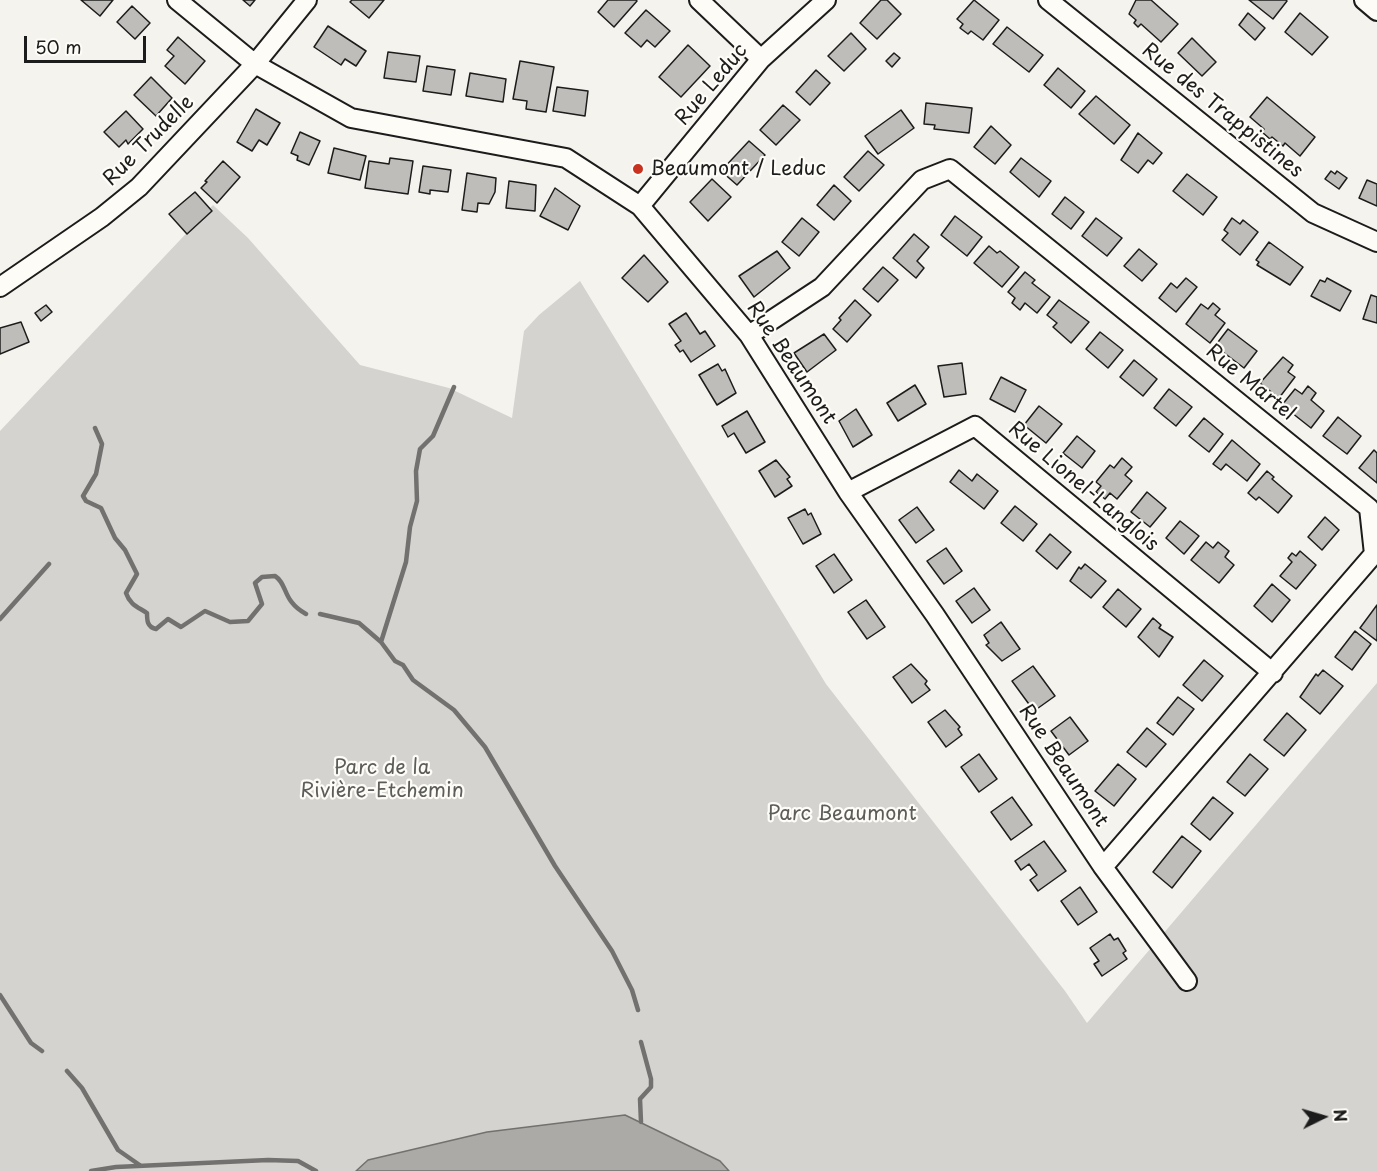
<!DOCTYPE html>
<meta charset="utf-8">
<style>
body{margin:0}
#map{position:relative;width:1377px;height:1171px;overflow:hidden;background:#f4f3ee;font-family:"Playpen Sans",sans-serif}
canvas{display:block}
.north{position:absolute;left:1293px;top:1087px;width:60px;height:60px;-webkit-text-stroke:4px #fdfcf7;paint-order:stroke;rotate:85deg;font-size:16px;font-weight:700;line-height:24px;text-align:center;color:#1c1c1c}
.north::after{content:'';display:block;margin:auto;width:21px;height:27px;background:#1c1c1c;clip-path:polygon(50% 0,100% 100%,50% 72%,0 100%)}
.scale{position:absolute;left:24px;top:36px;width:122px;height:27px;box-sizing:border-box;border:3px solid #1c1c1c;border-top:0;padding-left:8px;font-size:18px;line-height:21px;white-space:nowrap;color:#1c1c1c;-webkit-text-stroke:4px #fdfcf7;paint-order:stroke}
</style>
<div id="map">
<canvas width="1377" height="1171"></canvas>
<div class="north">N</div>
<div class="scale">50 m</div>
</div>
<script>
const g = document.querySelector('canvas').getContext('2d');
g.lineJoin = 'round';
function fill(path, color) {
  g.fillStyle = color;
  g.fill(path, 'evenodd');
}
function stroke(path, color, width, dash) {
  g.strokeStyle = color;
  g.lineWidth = width;
  g.lineCap = dash ? 'butt' : 'round';
  g.setLineDash(dash || []);
  g.stroke(path);
}
function drawText(font, color, halo, rows, align = 'center') {
  g.font = font + ' "Playpen Sans",sans-serif';
  g.lineWidth = 4.5;
  g.setLineDash([]);
  g.textBaseline = 'middle';
  g.strokeStyle = halo;
  g.fillStyle = color;
  for (const [text, x, y, turn = 0] of rows) {
    g.save();
    g.translate(x, y);
    g.rotate((+turn || 0) * Math.PI / 180);
    g.textAlign = isNaN(turn) ? turn : align;
    if (halo) g.strokeText(text, 0, 0);
    g.fillText(text, 0, 0);
    g.restore();
  }
}
const green = new Path2D(`
 M213 205 248 238 360 365 449 388 512 418 524 331 539 315 580 281 826 684 1065 991 1087 1023 1377 683V1171H0V431Z`);
const water = new Path2D(`
 M625 1115 720 1161 729 1171H356L368 1160 487 1132Z`);
const stream = new Path2D(`
 M95 428 102 444 96 474 83 496 86 501 101 508 115 538 125 550 137 574 126 593C130 605 138 607 147 613 147 620 147 627 156 629L168 619 181 627 205 611 230 622 248 621 262 604 255 583 262 577 275 576C288 584 282 601 306 614
 M320 614 359 623 381 642 395 661 403 665 413 680 454 710 485 747 555 866 612 951 632 990 638 1010
 M0 619 49 564
 M381 642 406 562 410 527 417 501 416 471 420 449 433 436 454 387
 M0 995 31 1043 42 1051
 M67 1071 82 1088 118 1150 141 1166
 M641 1122 640 1099 651 1087V1079L641 1042
 M91 1171 116 1167 268 1160 298 1161 316 1171`);
const building = new Path2D(`
 M81 0H113L100 16Z
 M243 0H255L250 6Z
 M352 0H384L369 18 350 2Z
 M608 0H636L637 1 614 27 598 12Z
 M881 0H887L901 14 877 39 860 23Z
 M974 0 999 20 983 40 971 31 968 34 960 28 963 24 957 19Z
 M1136 0H1151L1178 24 1161 42 1141 24 1138 27 1134 23 1136 20 1129 14Z
 M1249 0H1286L1287 1 1273 19Z
 M132 6 150 23 135 39 117 22Z
 M646 10 670 31 655 47 647 40 641 47 625 33Z
 M1248 13 1265 28 1255 40 1239 25Z
 M1300 13 1328 37 1312 55 1285 32Z
 M328 26 366 51 356 66 345 59 341 65 314 47Z
 M1007 27 1043 55 1029 72 993 44Z
 M851 33 866 49 844 71 828 56Z
 M178 37 205 61 185 84 165 66 174 56 167 50Z
 M1192 38 1216 62 1202 76 1178 53Z
 M688 45 710 66 681 97 659 77Z
 M388 52 420 56 416 82 384 78Z
 M894 53 900 58 892 67 886 61Z
 M520 61 554 67 546 112 526 109 527 101 513 99Z
 M427 66 455 70 451 95 423 91Z
 M1058 68 1085 91 1071 108 1044 85Z
 M816 70 830 83 810 105 796 92Z
 M470 73 506 79 503 102 466 96Z
 M151 77 172 98 156 116 134 95Z
 M557 87 588 91 585 116 553 111Z
 M1096 96 1130 125 1114 144 1079 114Z
 M1267 97 1315 137 1300 156 1285 143 1283 146 1272 137 1270 139 1262 132 1264 129 1250 117Z
 M926 103 972 108 969 133 934 129 935 125 924 124Z
 M783 105 800 120 776 145 760 130Z
 M256 109 280 123 267 145 259 140 252 151 237 142Z
 M901 110 914 128 878 154 865 136Z
 M126 111 143 129 128 144 126 140 119 147 104 132Z
 M991 126 1011 145 995 164 974 147Z
 M300 132 320 141 309 165 297 160 298 156 291 153Z
 M1138 133 1162 153 1153 164 1148 160 1138 173 1121 160Z
 M749 141 765 155 737 185 721 171Z
 M334 148 366 156 360 180 328 173Z
 M868 151 884 165 859 191 844 177Z
 M390 158 413 161 408 194 365 188 369 161 389 164Z
 M1021 158 1051 181 1039 197 1010 172Z
 M223 161 240 177 217 203 201 188 207 182 205 181Z
 M423 166 451 170 448 192 430 190V194L419 192Z
 M1331 171 1335 174 1337 171 1347 178 1339 189 1325 179Z
 M467 173 496 178 495 192 489 204 478 203 477 212 462 210Z
 M1187 174 1217 197 1203 215 1173 191Z
 M712 179 731 197 708 221 690 202Z
 M1367 180 1377 184V206L1359 198Z
 M509 181 536 185 535 211 506 208Z
 M834 185 851 201 834 220 817 205Z
 M555 188 580 206 568 230 540 216Z
 M195 192 212 211 187 234 169 214Z
 M1065 197 1084 212 1071 229 1052 214Z
 M955 216 982 237 967 256 941 235Z
 M802 218 819 232 799 256 782 242Z
 M1096 218 1122 238 1107 256 1082 236Z
 M1232 218 1240 224 1243 220 1258 232 1240 255 1222 240 1228 233 1224 230Z
 M914 234 929 247 917 261 924 268 916 278 893 258Z
 M1269 242 1303 267 1290 285 1257 265 1259 262 1256 260Z
 M989 246 997 253 1000 251 1019 267 1002 287 974 263Z
 M1139 249 1157 264 1142 281 1124 266Z
 M777 251 790 268 754 297 739 276Z
 M644 255 668 282 648 302 622 278Z
 M883 267 898 280 878 302 863 289Z
 M1025 272 1035 280 1032 283 1050 297 1037 313 1025 303 1020 310 1012 303 1015 298 1008 292Z
 M1186 278 1197 287 1176 312 1159 298 1171 283 1177 288Z
 M1327 278 1351 291 1340 311 1311 296 1320 280 1325 282Z
 M1371 295 1377 297V323L1363 319Z
 M855 300 871 315 847 342 833 329 841 320 839 318Z
 M1059 300 1089 322 1071 343 1053 327 1057 323 1047 315Z
 M1213 303 1220 309 1215 315 1225 323 1210 343 1186 324 1201 304 1208 309Z
 M46 305 52 312 41 321 35 313Z
 M686 313 700 334 705 331 715 346 691 362 683 350 680 352 675 345 681 341 669 324Z
 M21 322 29 342 0 354V328Z
 M1228 329 1257 351 1244 368 1215 346Z
 M1100 332 1123 350 1108 368 1086 349Z
 M824 334 836 350 807 372 794 353Z
 M1283 357 1293 365 1288 372 1295 377 1279 398 1260 383Z
 M1134 360 1157 379 1143 396 1120 377Z
 M962 363 966 394 944 397 938 366Z
 M718 364 722 371 725 369 736 393 717 405 699 375Z
 M1001 377 1026 390 1015 412 990 399Z
 M915 385 926 404 898 421 887 403Z
 M1308 386 1316 393 1311 400 1324 411 1311 428 1282 405 1295 389 1302 394Z
 M1169 389 1192 407 1176 426 1154 408Z
 M1039 406 1062 424 1046 443 1024 425Z
 M856 409 872 435 853 447 839 421Z
 M747 411 765 442 746 453 734 433 728 437 722 426Z
 M1338 417 1361 436 1347 454 1323 436Z
 M1204 418 1223 434 1209 452 1189 436Z
 M1077 436 1095 451 1082 468 1063 453Z
 M1232 440 1260 464 1247 481 1226 464 1221 470 1213 464Z
 M1374 450 1377 453V483L1359 468Z
 M1122 458 1132 467 1125 475 1132 481 1117 499 1110 493 1105 499 1096 492 1101 486 1096 482 1110 465 1114 468Z
 M776 460 790 477 787 479 792 486 775 497 759 471Z
 M959 470 972 481 977 474 998 491 984 509 950 482Z
 M1267 471 1274 477 1272 479 1292 496 1278 513 1259 497 1256 500 1248 493Z
 M1147 492 1166 508 1150 527 1131 512Z
 M1015 506 1037 524 1023 541 1001 523Z
 M917 507 934 530 916 543 899 520Z
 M805 509 808 515 811 513 821 534 803 544 788 518Z
 M1325 517 1339 530 1322 550 1308 537Z
 M1180 521 1199 536 1184 554 1166 538Z
 M1050 534 1071 552 1057 569 1036 551Z
 M1206 542 1213 548 1218 542 1229 551 1225 557 1234 565 1219 583 1191 560Z
 M946 548 962 571 944 584 927 561Z
 M1300 551 1316 565 1296 589 1280 576 1292 562 1288 558 1292 553 1296 556Z
 M834 554 852 580 834 593 816 566Z
 M1085 564 1106 581 1091 598 1070 581 1079 567 1081 569Z
 M1272 584 1290 600 1272 622 1254 606Z
 M974 588 990 610 972 623 956 601Z
 M1118 589 1141 609 1126 627 1103 607Z
 M866 600 885 627 867 639 848 612Z
 M1377 605V641L1360 628Z
 M1153 618 1161 625 1159 628 1173 637 1159 657 1138 637Z
 M1001 622 1020 649 1002 661 986 645 989 643 984 635Z
 M1355 631 1371 644 1352 670 1335 657Z
 M1204 660 1223 676 1202 701 1183 685Z
 M911 664 927 681 925 684 930 690 912 703 893 677Z
 M1033 666 1055 696 1034 711 1012 681Z
 M1323 670 1343 686 1320 714 1300 697 1316 674 1318 676Z
 M1178 697 1194 709 1173 735 1157 723Z
 M945 710 960 727 958 729 962 735 946 747 928 722Z
 M1287 713 1306 730 1284 756 1264 740Z
 M1070 717 1088 741 1069 755 1051 731Z
 M1147 728 1166 744 1146 767 1127 752Z
 M979 754 997 779 979 792 961 767Z
 M1250 754 1268 769 1245 796 1227 782Z
 M1118 764 1136 779 1114 806 1095 791Z
 M1012 797 1032 825 1011 840 991 812Z
 M1213 797 1233 813 1210 840 1191 824Z
 M1182 836 1201 851 1172 888 1153 872Z
 M1044 841 1066 871 1038 891 1030 880 1037 875 1029 864 1021 870 1015 861Z
 M1080 887 1097 912 1078 925 1061 901Z
 M1110 934 1114 940 1118 938 1126 951 1123 953 1127 959 1102 976 1094 964 1099 961 1090 948Z`);
const minor = new Path2D(`
 M177 0 255 64 351 118 566 158 640 206 749 335 848 492 935 615 1103 867 1187 981
 M699 0 761 59
 M1048 0 1313 213 1377 242
 M1364 0 1377 11
 M640 206 761 59 826 0
 M0 287 102 217 139 187 255 64 307 0
 M749 335 822 287 922 180 950 169 1369 508 1374 554 1103 867
 M848 492 975 426 1273 673`);
const markers = [
 [638,169,6,"#c8321e"]
];
const streetNames = [
 ["Rue Leduc",712,85,-50],
 ["Rue des Trappistines",1222,111,39],
 ["Rue Trudelle",149,141,-45],
 ["Rue Beaumont",791,363,56],
 ["Rue Martel",1250,383,39],
 ["Rue Lionel-Langlois",1083,487,40],
 ["Rue Beaumont",1063,766,56]
];
const poiNames = [
 ["Beaumont / Leduc",650,169]
];
const parkNames = [
 ["Parc de la",382,768],
 ["Rivière-Etchemin",382,791],
 ["Parc Beaumont",842,814]
];
fill(green, '#d4d3cf');
fill(water, '#abaaa6');
stroke(water, '#72716f', 1.5);
stroke(stream, '#72716f', 4.5);
fill(building, '#bebdba');
stroke(building, '#1c1c1c', 1.5);
stroke(minor, '#1c1c1c', 22);
stroke(minor, '#fdfcf7', 18);
for (const [x, y, r, color] of markers) {
  const dot = new Path2D();
  dot.arc(x, y, r, 0, 2 * Math.PI);
  g.fillStyle = color;
  g.fill(dot);
  stroke(dot, '#fdfcf7', 2);
}
drawText('20px', '#1c1c1c', '#fdfcf7', streetNames);
drawText('20px', '#1c1c1c', '#fdfcf7', poiNames, 'left');
drawText('20px', '#5c5c5b', '#fdfcf7', parkNames);
</script>
